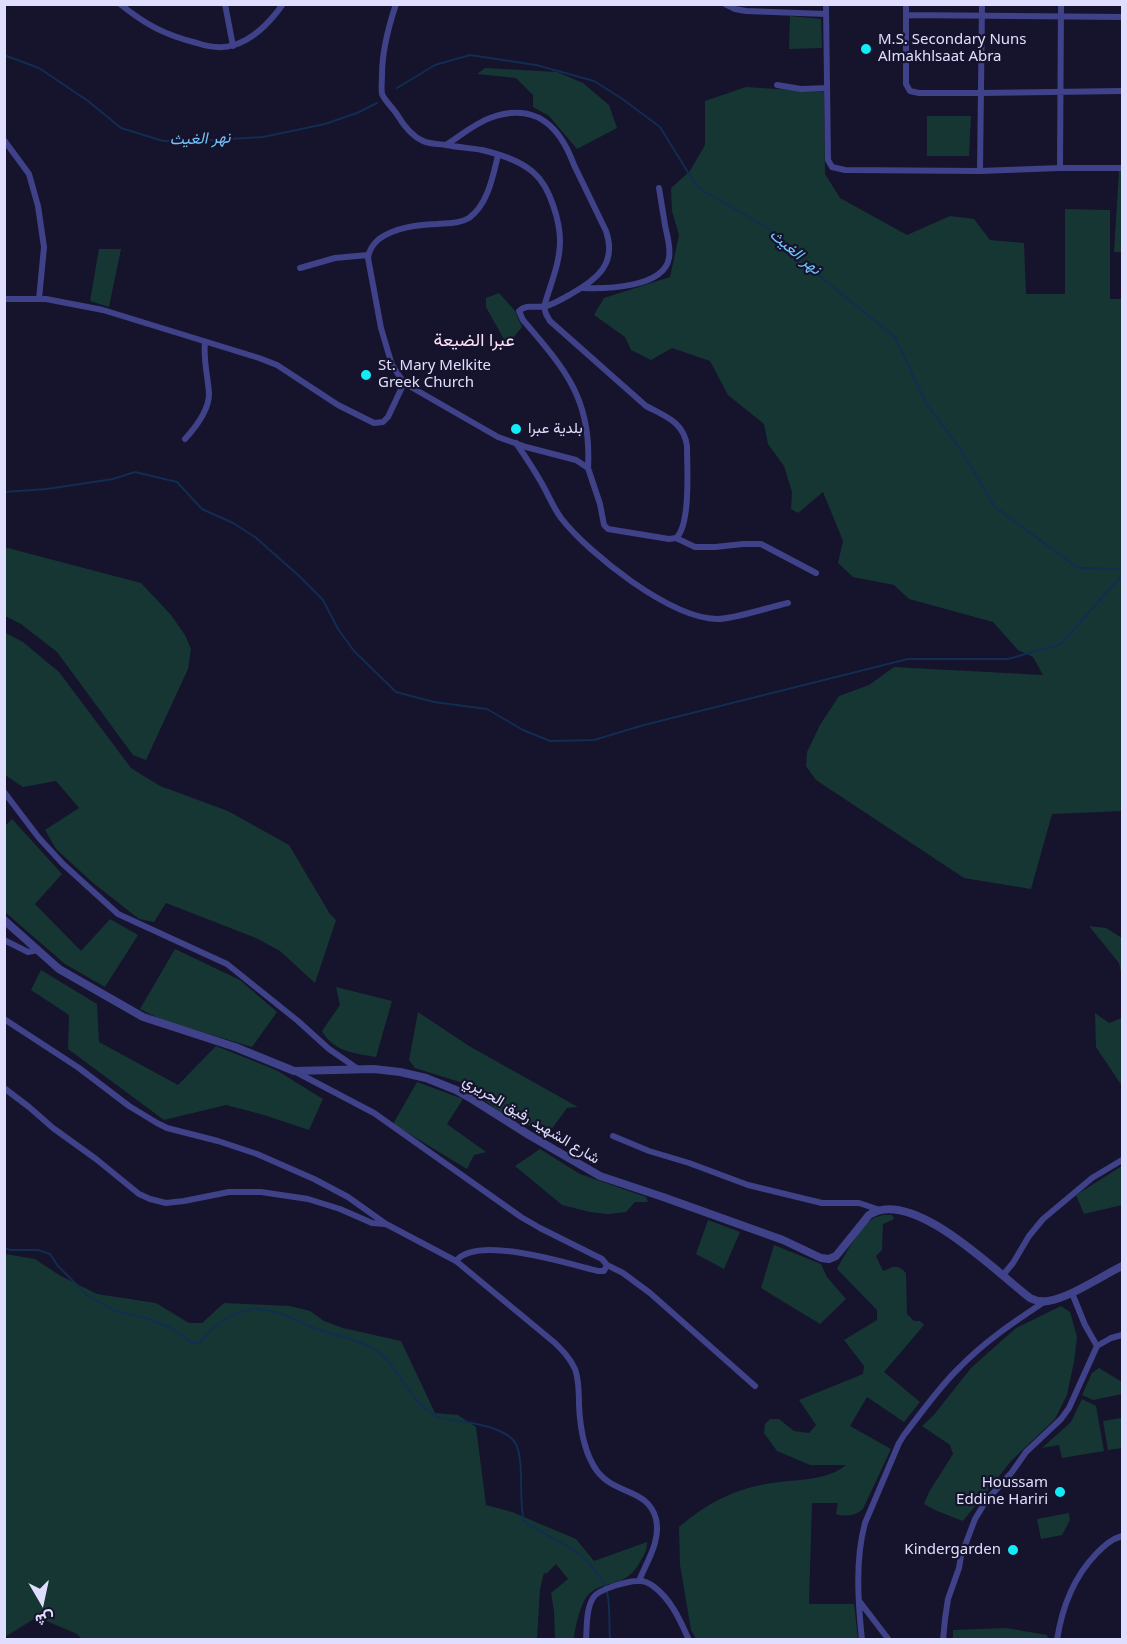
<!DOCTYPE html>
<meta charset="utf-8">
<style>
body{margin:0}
#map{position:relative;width:1127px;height:1644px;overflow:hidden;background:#16132c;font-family:"Noto Sans",Vazirmatn,sans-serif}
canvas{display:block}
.frame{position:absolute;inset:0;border:6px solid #e0defe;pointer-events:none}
.north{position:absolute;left:12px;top:1572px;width:60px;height:60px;-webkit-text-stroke:4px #16132c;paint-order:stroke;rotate:171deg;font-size:16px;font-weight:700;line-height:24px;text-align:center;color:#e0defe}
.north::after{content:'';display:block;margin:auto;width:21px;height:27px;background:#e0defe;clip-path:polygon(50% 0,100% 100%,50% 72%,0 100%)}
</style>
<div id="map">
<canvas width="1127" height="1644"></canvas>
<div class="frame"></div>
<div class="north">ش</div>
</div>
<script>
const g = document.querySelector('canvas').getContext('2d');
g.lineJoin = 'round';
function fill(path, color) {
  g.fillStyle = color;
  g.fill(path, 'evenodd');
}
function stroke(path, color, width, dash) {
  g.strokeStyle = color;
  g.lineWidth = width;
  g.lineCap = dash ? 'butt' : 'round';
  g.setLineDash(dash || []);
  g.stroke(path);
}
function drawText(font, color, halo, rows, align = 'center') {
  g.font = font + ' "Noto Sans",Vazirmatn,sans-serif';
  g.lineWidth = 4.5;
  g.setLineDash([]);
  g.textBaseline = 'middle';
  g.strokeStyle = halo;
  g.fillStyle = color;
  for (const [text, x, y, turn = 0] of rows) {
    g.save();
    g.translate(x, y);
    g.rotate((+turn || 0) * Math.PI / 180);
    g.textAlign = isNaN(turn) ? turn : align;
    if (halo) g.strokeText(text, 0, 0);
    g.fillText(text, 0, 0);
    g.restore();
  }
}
const green = new Path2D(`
 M790 16 821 19 822 48 789 49Z
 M485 68 557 72 583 83 609 105 617 128 577 149 549 116 533 107V95L516 78 477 74Z
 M746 87 824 92 825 174 840 198 907 235 950 216 974 219 990 240 1024 243 1026 294H1065V209L1110 210V299H1122V811L1052 814 1031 889 964 878 816 780 806 766 807 752 820 725 839 696 869 685 894 667 1043 675 1033 657 1018 650 993 622 909 599 894 585 853 577 838 563 843 541 823 492 798 513 791 509 792 492 784 466 768 444 764 424 728 395 710 361 672 348 651 360 631 350 625 337 594 315 604 298 670 277 679 235 672 211 671 188 690 171 705 145V101Z
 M927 116H971L969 156H927Z
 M1119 171H1122V252H1114Z
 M99 249H121L109 307 90 301Z
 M499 293 515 311 522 327 507 345 486 307V298Z
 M4 547 141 583 171 615 185 635 191 649 188 669 146 760 133 755 57 652 21 624 5 616Z
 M4 632 23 642 59 672 131 768 160 786 228 811 289 845 330 914 336 920 315 983 280 951 256 938 166 903 154 922 139 919 92 882 56 849 45 830 79 808 56 781 23 787 5 775Z
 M12 819 62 874 35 904 81 951 110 919 138 935 105 987 65 964 5 912V826Z
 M1089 926 1106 928 1122 938V978L1119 963Z
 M175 949 240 980 277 1012 252 1047 162 1020 140 1009Z
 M41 970 97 1004 99 1042 178 1085 216 1046 276 1070 323 1099 309 1130 264 1115 226 1105 164 1120 68 1049 69 1015 31 990Z
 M336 987 392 1001 376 1057C354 1053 334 1052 322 1031L340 1005Z
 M418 1012 469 1046 578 1107 567 1108 548 1134 501 1113 463 1083 415 1068 409 1060Z
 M1095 1013 1109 1023 1122 1018V1086L1096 1047Z
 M417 1082 463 1099 447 1124 486 1152 474 1155 467 1169 393 1124Z
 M540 1149 580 1174 646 1197 648 1202H635L626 1212 608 1214 590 1212 562 1205 515 1166Z
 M1122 1166V1205L1084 1214 1076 1195Z
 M884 1215H892L894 1219 883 1224 882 1250 876 1256 883 1271C894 1267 896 1263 906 1273L907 1314 914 1321H920L924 1325 884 1372 920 1402 904 1422 867 1397 850 1426 891 1449 863 1509C855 1516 846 1517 836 1514L838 1503H812L809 1604H854L858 1639H696L691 1630 680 1565 679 1527C705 1505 731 1490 766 1484 791 1479 826 1482 846 1465H810L777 1451 764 1433 765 1424 770 1419H779L794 1431 809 1433 816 1425 799 1400 863 1374 864 1366 844 1340 877 1320V1310L837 1269C844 1256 862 1224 874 1218 875 1217 883 1215 884 1215Z
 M708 1220 740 1232 724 1269 696 1254Z
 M774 1245 821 1264 827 1277 846 1299 820 1324 761 1288Z
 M5 1254 35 1259 59 1275 97 1294 156 1303 189 1323H202L224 1303 290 1306 310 1311 324 1321 343 1328 401 1341 435 1413 458 1415 476 1427 486 1505 512 1512 576 1539 594 1561 647 1542C647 1549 645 1554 641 1560 626 1590 605 1578 588 1595 580 1604 575 1628 574 1639H555L554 1611 551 1593 568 1579 556 1564 546 1574 544 1573 540 1589 537 1639 83 1640 77 1634 37 1617 5 1637Z
 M1061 1306 1070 1312 1077 1337 1074 1362 1067 1395 1055 1419 1012 1460 963 1521 937 1511 924 1504 929 1492 953 1454 950 1445 922 1426 933 1416 971 1368 1016 1328Z
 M1099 1368 1122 1382V1394L1093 1400 1082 1395 1092 1373Z
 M1082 1399 1096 1406 1104 1451 1062 1458 1059 1445 1042 1448 1071 1422Z
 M1121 1418 1122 1448 1108 1450 1103 1421Z
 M1069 1513 1070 1520 1062 1535 1041 1539 1037 1519Z
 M1006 1628 1047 1635 1048 1639H953V1630Z`);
const stream = new Path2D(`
 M4 55 39 68 88 101 121 128 163 141 212 140 263 137 325 124 357 113 377 103
 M397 88 435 65 470 55 536 65 594 81 621 98 660 127 697 187 769 229 822 278 895 337 926 403 959 447 995 507 1078 568 1122 569
 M4 492 47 489 113 479 135 472 177 482 202 509 233 523 255 537 297 574 323 600 338 629 354 651 396 692 434 702 487 709 523 730 550 741 594 740 644 725 908 659H1008L1061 644 1122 575
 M4 1248 10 1250H38L50 1254 58 1266 87 1295 115 1311 146 1318 171 1328 193 1343 201 1342C213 1326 232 1311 254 1309 274 1308 296 1321 314 1328 338 1337 367 1339 385 1358 401 1375 415 1405 436 1416 441 1419 448 1419 454 1420 471 1423 507 1427 516 1444 525 1464 518 1499 524 1521 552 1542 577 1543 599 1576 604 1582 607 1589 608 1597 610 1611 609 1626 610 1640`);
const minor = new Path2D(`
 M120 4C146 25 165 35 197 43 209 47 222 49 234 45 254 39 271 21 283 4
 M225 4 233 46
 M396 4C388 28 382 51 382 75 382 81 381 88 382 94 384 100 394 109 398 116 404 126 412 136 423 141 430 144 438 144 446 145 457 147 470 148 482 150 499 154 522 161 535 174 550 187 560 222 560 241 560 264 550 285 544 307L546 314 550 321 646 406C665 416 684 422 687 446 687 466 691 525 676 538L669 539 608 529 604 525 600 504 588 468 576 460 526 447 498 437 404 383 392 365 386 345 381 328 368 258C369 250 373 244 379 239 396 227 417 225 437 224 448 223 459 224 469 218 488 204 493 176 498 155
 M725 4 735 9 746 11 826 14
 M826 4 828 160 832 167 845 170 980 171 1060 168H1122
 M906 4V15L1122 17
 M906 15V84L910 91 919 93H981L1122 91
 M777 85 801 89 827 88
 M4 140 29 174 38 206 44 247 39 299
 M446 145C460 136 474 124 490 118 534 102 559 124 574 165L606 231C617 263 598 279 571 294 564 298 554 304 546 306 536 309 527 303 519 311L523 320C565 369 592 399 588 468
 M1060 168 1061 4
 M980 171 982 4
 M300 268 335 258 368 255
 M582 288C605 289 664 288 669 258 671 247 667 236 665 225 663 213 661 200 659 188
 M4 299H46L103 310 259 358 277 365 338 405 374 423 383 422 388 417 404 383
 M185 439C195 428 209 410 209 394 208 376 203 360 205 342
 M516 443C525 456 533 468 541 482 548 494 553 507 561 518 589 554 670 618 717 619 735 619 769 607 788 603
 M676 538 695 547H715L743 544H761L816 573
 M4 792 39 838 63 864 118 914 227 964 298 1021 329 1049 358 1069
 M4 940 28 952 38 950
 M4 1019 79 1068 129 1106 157 1123 167 1128 218 1141 257 1154 314 1179 348 1197 386 1224 456 1261 555 1343C563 1351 570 1358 575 1369 579 1380 579 1393 579 1405 580 1427 584 1453 597 1471 615 1495 648 1488 656 1519 661 1541 647 1561 639 1581
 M294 1071 374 1113 521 1217 540 1228 602 1259 607 1265 604 1271H598C569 1264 477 1234 456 1261
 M4 1088 29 1107 53 1128 96 1159 139 1194 150 1199 166 1203 184 1201 229 1192H261L308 1199 340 1209 372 1223 385 1224
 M613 1136 649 1151 689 1163 748 1185 822 1203H859L880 1210
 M607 1265 623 1273 650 1293 755 1386
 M1003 1275 1013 1263 1029 1236 1043 1219 1092 1178 1122 1160
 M1072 1293 1085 1325 1097 1346 1111 1338 1122 1335
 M860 1602 889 1640
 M586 1640C587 1627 586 1609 593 1598 598 1589 630 1580 640 1581 645 1581 649 1583 653 1586 671 1599 680 1620 689 1640
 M862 1640C858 1601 855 1560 865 1523L899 1443 904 1435C922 1412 939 1387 960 1367 985 1341 1014 1322 1044 1302
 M943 1640 945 1619 948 1599 959 1568 961 1556 975 1519 986 1501 1012 1472 1026 1452 1061 1419 1069 1408 1097 1346
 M1057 1640C1062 1607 1073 1578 1096 1554 1104 1546 1111 1539 1122 1536`);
const tertiary = new Path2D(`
 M4 920 59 969 143 1017 235 1047 294 1071 374 1069 400 1072 426 1078 456 1090 472 1099 529 1135 600 1176 663 1197 783 1240 821 1258 829 1259 836 1256 869 1215C912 1186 997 1273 1030 1298 1036 1301 1042 1302 1048 1301 1069 1298 1102 1276 1122 1266`);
const markers = [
 [866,49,6,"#12ecf7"],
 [366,375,6,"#12ecf7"],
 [516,429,6,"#12ecf7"],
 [1060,1492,6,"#12ecf7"],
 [1013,1550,6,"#12ecf7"]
];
const poiNames = [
 ["M.S. Secondary Nuns",878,40],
 ["Almakhlsaat Abra",878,57],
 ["St. Mary Melkite",378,366],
 ["Greek Church",378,383],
 ["بلدية عبرا",528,429],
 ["Houssam",1048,1483,"right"],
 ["Eddine Hariri",1048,1500,"right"],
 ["Kindergarden",1001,1550,"right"]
];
const streetNames = [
 ["شارع الشهيد رفيق الحريري",531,1120,31]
];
const waterNames = [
 ["نهر الغيث",200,139,-2],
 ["نهر الغيث",795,252,40]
];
const quarterNames = [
 ["عبرا الضيعة",474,341]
];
fill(green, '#163633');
stroke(stream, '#112d51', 2);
stroke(minor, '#3f4189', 6);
stroke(tertiary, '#3f4189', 8);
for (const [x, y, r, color] of markers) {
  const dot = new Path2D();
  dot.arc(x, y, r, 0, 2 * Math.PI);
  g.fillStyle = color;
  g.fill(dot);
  stroke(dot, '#16132c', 2);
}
drawText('15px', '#e0defe', '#16132c', poiNames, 'left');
drawText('15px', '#e0defe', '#16132c', streetNames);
drawText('italic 16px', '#70c2fa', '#16132c', waterNames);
drawText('18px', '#fee0f5', '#16132c', quarterNames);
</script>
